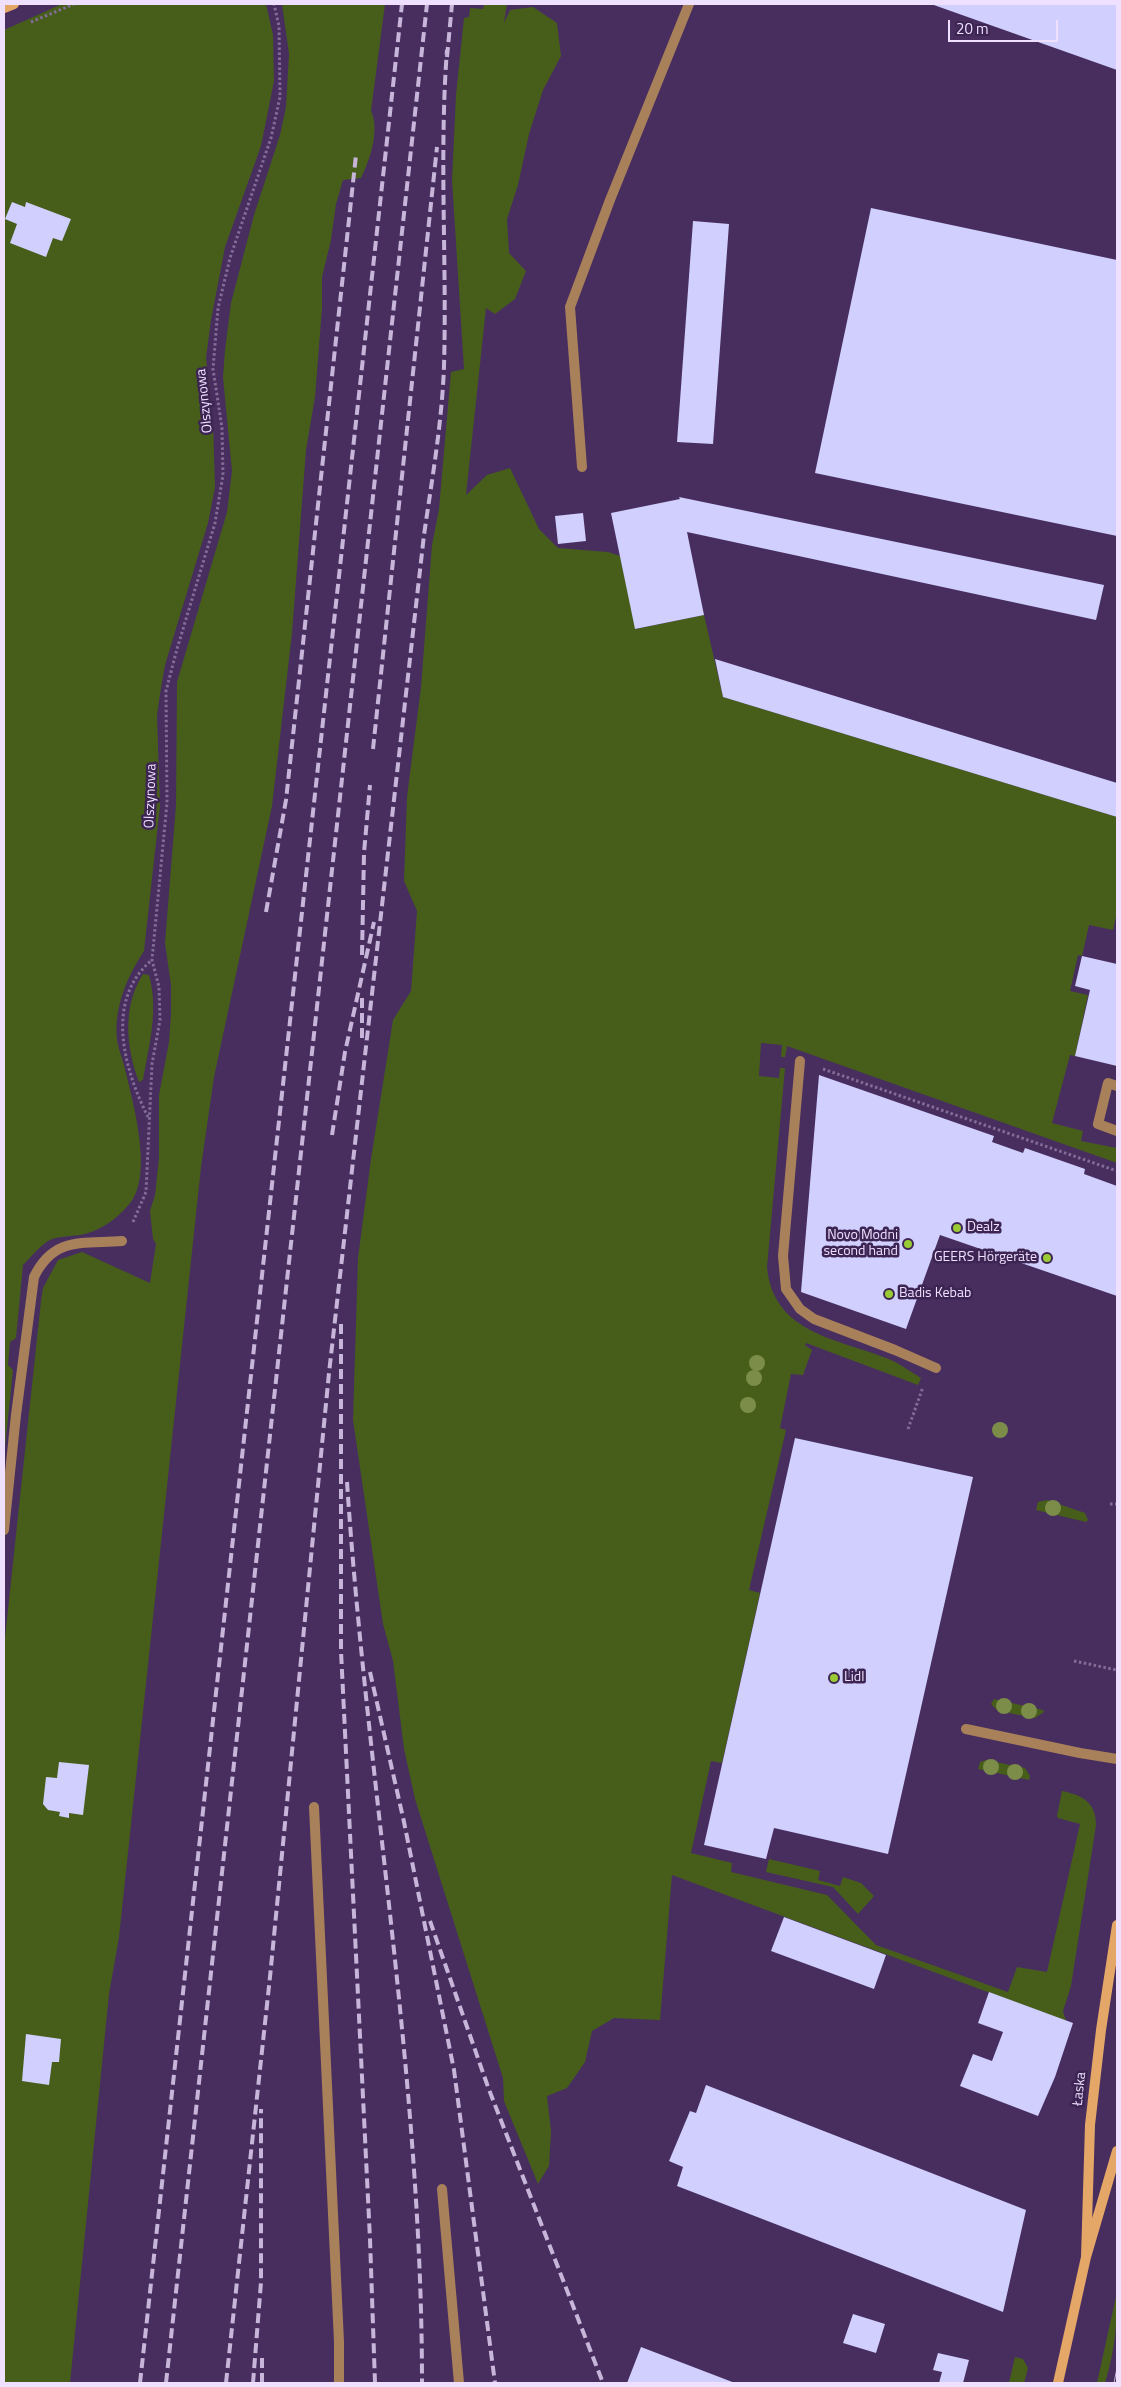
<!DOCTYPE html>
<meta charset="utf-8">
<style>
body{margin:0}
#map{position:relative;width:1121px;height:2387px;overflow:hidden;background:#472e5f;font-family:"Titillium Web",sans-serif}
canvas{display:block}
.frame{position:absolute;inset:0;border:5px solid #eee0fe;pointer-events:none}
.scale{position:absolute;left:948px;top:20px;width:110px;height:22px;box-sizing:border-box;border:2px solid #eee0fe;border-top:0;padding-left:6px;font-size:15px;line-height:18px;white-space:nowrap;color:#eee0fe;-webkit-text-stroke:4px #3c2453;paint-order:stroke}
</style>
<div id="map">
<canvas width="1121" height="2387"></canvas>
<div class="frame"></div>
<div class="scale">20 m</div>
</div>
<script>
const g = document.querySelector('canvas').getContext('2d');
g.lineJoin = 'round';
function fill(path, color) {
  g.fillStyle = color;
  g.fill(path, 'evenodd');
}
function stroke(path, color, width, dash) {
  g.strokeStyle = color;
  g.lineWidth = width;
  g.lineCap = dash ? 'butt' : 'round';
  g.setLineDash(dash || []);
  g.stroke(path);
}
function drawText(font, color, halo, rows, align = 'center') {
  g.font = font + ' "Titillium Web",sans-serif';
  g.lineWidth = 5;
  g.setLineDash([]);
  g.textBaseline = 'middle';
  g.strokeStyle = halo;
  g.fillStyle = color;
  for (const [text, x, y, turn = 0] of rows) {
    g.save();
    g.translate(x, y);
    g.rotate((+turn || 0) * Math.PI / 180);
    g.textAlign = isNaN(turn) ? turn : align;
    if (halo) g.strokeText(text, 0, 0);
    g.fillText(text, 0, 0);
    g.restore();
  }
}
const green = new Path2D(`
 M62 4H266L273 35 274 81 261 146 225 247 211 320 206 358 213 422 215 487 208 523 165 665 160 694 157 716 160 806 144 951C127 977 114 1007 117 1039 118 1048 122 1057 124 1065 132 1099 152 1167 133 1199 122 1215 104 1229 85 1234 73 1237 59 1235 48 1241 39 1247 31 1257 23 1265L16 1338 10 1342 8 1365 13 1370 4 1457V30Z
 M282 4H385L371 111C380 130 370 160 361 178L343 180 336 204 331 240 322 277V308L315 397 306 450 292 633 272 806 214 1077 201 1167 119 1937 109 1994 70 2383H4V1647L41 1301 43 1288 58 1260 82 1252 150 1283 156 1244 153 1239 150 1211 155 1195 159 1158V1095L169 1042 171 1013V985L165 943 176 805 177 682 227 512 232 471 223 377 225 350 231 303 254 215 280 135 286 107 289 54Z
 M484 4H507L504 23 510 10 533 7 557 23 561 56 543 90 529 134 518 185 507 219 509 253 526 271 515 299 495 314 486 308 466 495 487 475 510 468 539 529 558 548 608 552 620 556 636 629 704 615 723 697 1117 817V912L1113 930 1089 925 1082 956 1078 955 1070 991 1088 995 1075 1056 1070 1055 1052 1123 1083 1131 1081 1141 1117 1148V1163L787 1046 785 1057H781L782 1045 761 1043 759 1076 779 1078 780 1068H785L767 1267C773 1335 841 1339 891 1360 902 1365 911 1372 921 1378L918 1385 806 1343 805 1345 812 1350 803 1375 791 1374 780 1428 786 1430 749 1590 760 1593 722 1763 711 1761 691 1853 732 1863 731 1872 827 1895 876 1945 1008 1992 1017 1967 1047 1972 1080 1824 1058 1818 1057 1816 1062 1791C1082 1795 1096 1802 1096 1825L1071 1986 1063 2011 1066 2021 672 1875 660 2020 614 2018 592 2031 585 2062 567 2088 547 2096 551 2131 549 2166 538 2184 504 2101 503 2078 415 1799 404 1749 393 1661 383 1624 353 1420 358 1258 371 1159 393 1020 411 991 417 911 404 881 407 797 421 687 432 545 439 509 451 372 464 369 452 180 456 95 464 18 469 17 470 8 483 9Z
 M143 974 149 975C159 1010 149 1045 143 1080L139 1082C126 1048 122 1007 143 974Z
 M1047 1500 1085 1513 1088 1520 1086 1522 1036 1510 1038 1502Z
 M994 1699 1043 1710 1044 1712 1035 1718 998 1711 991 1704Z
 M986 1760 1025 1768 1030 1776 1029 1780 978 1769 980 1762Z
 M769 1859 820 1871 818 1880 840 1886 843 1877 861 1883 874 1896 858 1914 833 1887 766 1872Z
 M1117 2292C1117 2327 1115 2350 1105 2383H1097Z
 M1015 2357 1023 2359 1028 2368 1024 2383H1009Z`);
const building = new Path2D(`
 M931 4H1117V70Z
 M12 202 25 207 26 202 71 219 62 241 53 238 46 257 10 243 17 224 5 219Z
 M871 208 1117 260V536L815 473Z
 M693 221 729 224 713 444 677 442Z
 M679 497 1104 585 1096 620 687 532 704 615 635 629 611 513 680 499Z
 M583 513 586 541 558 544 555 516Z
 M715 659 1117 783V817L723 697Z
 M1082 956 1117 964V1066L1075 1056 1090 990 1075 986Z
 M819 1075 994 1136 992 1142 1023 1153 1025 1148 1085 1169 1084 1174 1117 1186V1296L940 1235 906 1329 801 1292Z
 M795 1438 973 1477 888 1854 774 1828 766 1859 704 1845Z
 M59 1762 89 1765 83 1815 69 1813V1818L59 1816 60 1812 48 1810 43 1804 46 1777 57 1778Z
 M784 1917 886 1955 874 1989 771 1951Z
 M989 1992 1073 2023 1055 2077 1038 2116 960 2086 973 2054 992 2061 1003 2032 978 2023Z
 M26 2034 61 2039 59 2062H52L49 2085 22 2081Z
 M706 2085 1026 2210 1003 2312 677 2186 683 2167 669 2161 690 2111 696 2113Z
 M853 2314 885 2324 876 2353 843 2343Z
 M641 2347 735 2383H627Z
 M938 2353 969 2360 963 2383H939L942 2372 933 2370Z`);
const path = new Path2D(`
 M31 22 74 4
 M823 1069 1117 1171
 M148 1117C124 1069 104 1000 152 960
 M133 1222 146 1192 152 1064 160 1020 159 987 152 960 167 803 166 691 177 649 215 523 223 475 222 428 213 369 218 308 230 258 271 138 280 97 279 26 274 4
 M908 1429 923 1387
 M1110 1504H1117
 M1074 1661 1117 1670`);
const lane = new Path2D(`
 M582 467 570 307 610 200 689 4
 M800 1061 783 1256 786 1289 800 1309 814 1319 895 1350 936 1368
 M1117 1086 1108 1083 1098 1124 1117 1131
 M966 1729 1080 1753 1117 1759
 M314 1807 339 2342V2383
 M442 2189 459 2383`);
const street = new Path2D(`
 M4 1530 16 1415 34 1277C54 1236 83 1244 122 1241`);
const secondary = new Path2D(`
 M4 8 14 4
 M1086 2257 1090 2125 1101 2030 1117 1925
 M1058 2383 1086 2257 1117 2151`);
const tram = new Path2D(`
 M1114 2383 1117 2368`);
const rail = new Path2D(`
 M447 57 452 4
 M373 749 437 147
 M266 912 286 800 356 155
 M362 955 364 853 370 785
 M362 1038V998
 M332 1135 345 1052 374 922
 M341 1324V1651L370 2239 375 2383
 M347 1482C367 1783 422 2081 422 2383
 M370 1672 404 1822 454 2070 495 2383
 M430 1921 488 2087 603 2383
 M140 2383 402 4
 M166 2383 427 4
 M226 2383 270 1977 329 1373 424 535C432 479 442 423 444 366 447 261 439 155 447 50
 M253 2383 261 2282V2109
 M262 2383V2356`);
const trees = [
 [757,1363],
 [754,1378],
 [748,1405],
 [1000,1430],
 [1053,1508],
 [1004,1706],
 [1029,1711],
 [991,1767],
 [1015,1772]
];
const markers = [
 [957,1228,5,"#9acb34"],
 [908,1244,5,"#9acb34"],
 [1047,1258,5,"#9acb34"],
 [889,1294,5,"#9acb34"],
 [834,1678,5,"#9acb34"]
];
const streetNames = [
 ["Olszynowa",205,401,-96],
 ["Olszynowa",151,796,-88],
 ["Łaska",1080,2089,-84]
];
const poiNames = [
 ["Dealz",967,1228],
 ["Novo Modni",898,1236,"right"],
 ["second hand",898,1252,"right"],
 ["GEERS Hörgeräte",1037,1258,"right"],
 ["Badis Kebab",899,1294],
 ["Lidl",844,1678]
];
fill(green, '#475e1b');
fill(building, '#d0cffd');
stroke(path, '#826d97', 3, [2.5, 2.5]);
stroke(lane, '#a8815a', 10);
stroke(street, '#a8815a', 10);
stroke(secondary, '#e4a767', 10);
stroke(tram, '#c7b6d9', 1);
stroke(rail, '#c7b6d9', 4, [10, 5]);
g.fillStyle = '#7c8d4a';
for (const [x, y] of trees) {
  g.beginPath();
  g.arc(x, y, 8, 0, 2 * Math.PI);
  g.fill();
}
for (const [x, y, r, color] of markers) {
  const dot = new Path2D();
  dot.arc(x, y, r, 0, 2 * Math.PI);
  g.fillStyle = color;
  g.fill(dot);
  stroke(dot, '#3c2453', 2);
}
drawText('14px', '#eee0fe', '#3c2453', streetNames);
drawText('14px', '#eee0fe', '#3c2453', poiNames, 'left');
</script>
